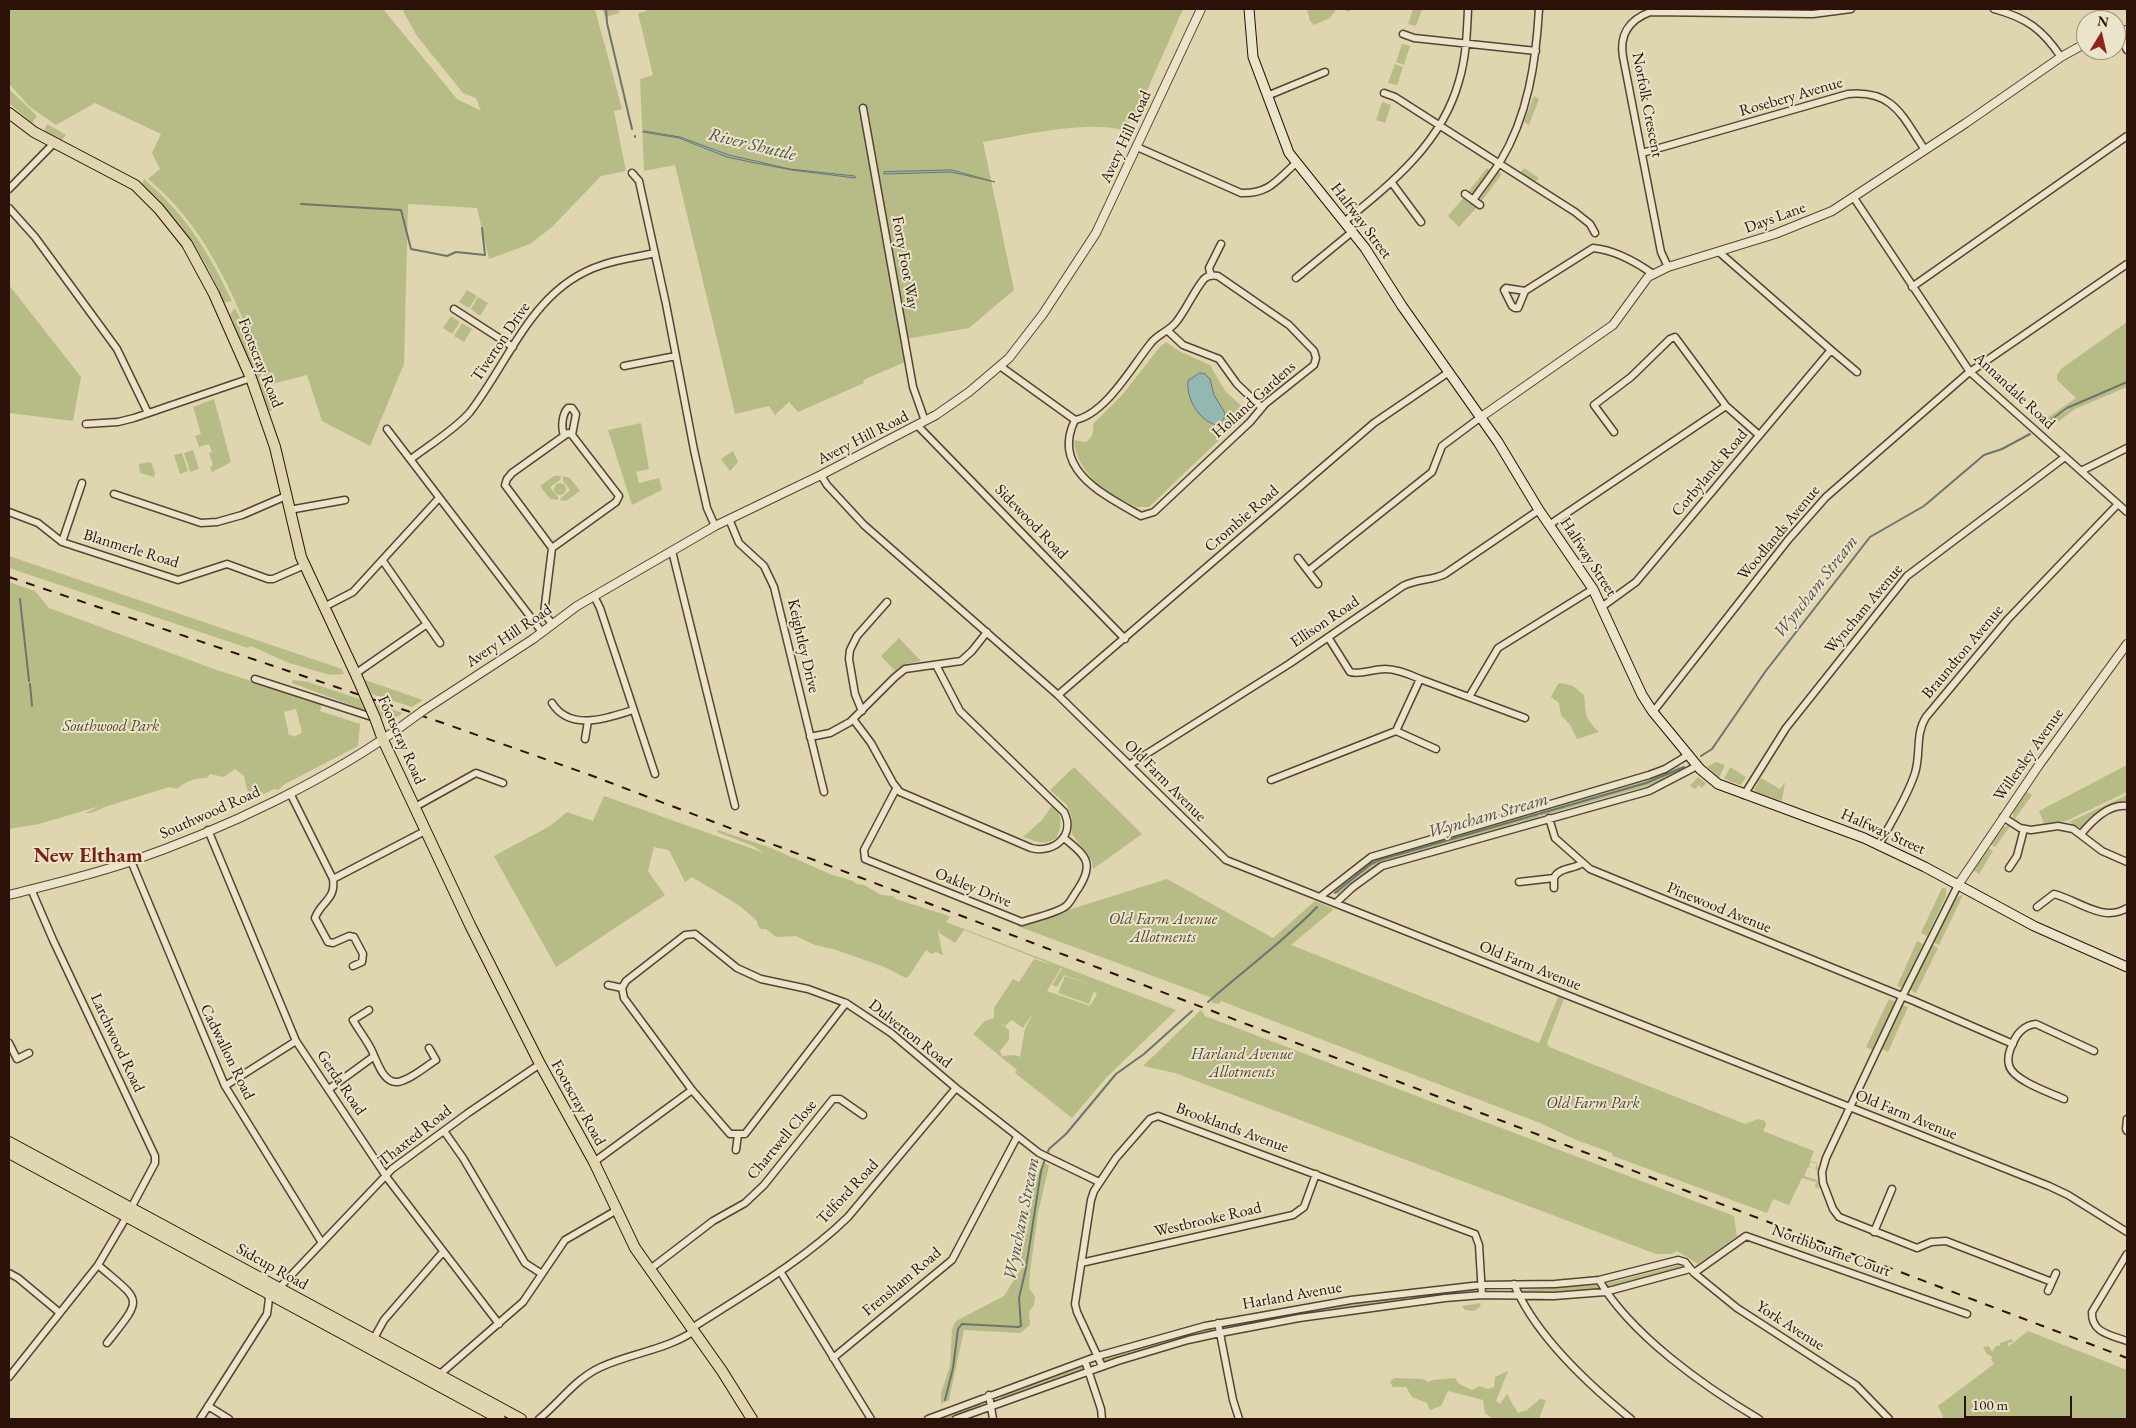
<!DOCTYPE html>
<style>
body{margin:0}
#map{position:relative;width:2136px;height:1428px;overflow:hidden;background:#dfd5ae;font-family:"EB Garamond",serif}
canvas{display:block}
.frame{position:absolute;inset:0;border:10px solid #2b1108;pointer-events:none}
.north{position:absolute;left:2076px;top:10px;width:50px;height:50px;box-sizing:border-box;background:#eae4ca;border:1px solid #9e907c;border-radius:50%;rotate:9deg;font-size:14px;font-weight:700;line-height:20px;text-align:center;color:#2b1108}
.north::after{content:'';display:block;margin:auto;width:18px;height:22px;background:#8f2418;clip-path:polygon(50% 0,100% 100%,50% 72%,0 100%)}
.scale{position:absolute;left:1964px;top:1396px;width:108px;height:22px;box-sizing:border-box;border:2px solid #2b1108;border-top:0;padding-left:6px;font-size:15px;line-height:18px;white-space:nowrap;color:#2b1108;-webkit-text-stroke:4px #eae4ca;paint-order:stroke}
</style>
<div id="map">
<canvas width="2136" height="1428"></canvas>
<div class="frame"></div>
<div class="north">N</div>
<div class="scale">100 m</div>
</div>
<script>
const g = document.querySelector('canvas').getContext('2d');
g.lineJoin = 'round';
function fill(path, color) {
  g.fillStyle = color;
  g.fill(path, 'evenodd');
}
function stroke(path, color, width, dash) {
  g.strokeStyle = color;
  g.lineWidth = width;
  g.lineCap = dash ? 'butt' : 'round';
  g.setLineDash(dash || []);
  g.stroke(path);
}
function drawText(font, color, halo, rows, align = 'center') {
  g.font = font + ' "EB Garamond",serif';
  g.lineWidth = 4;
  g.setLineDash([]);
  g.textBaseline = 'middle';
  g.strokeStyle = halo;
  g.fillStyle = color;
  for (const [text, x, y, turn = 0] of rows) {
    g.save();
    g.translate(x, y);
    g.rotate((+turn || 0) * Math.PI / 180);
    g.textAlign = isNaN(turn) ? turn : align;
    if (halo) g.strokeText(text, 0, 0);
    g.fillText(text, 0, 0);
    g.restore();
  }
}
const green = new Path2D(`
 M9 9H383L457 99 481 111 476 98 463 93 417 36 402 9H595L622 109 614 111 626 171 601 176 552 227 530 244 489 259 477 208 408 204 404 364 370 446 322 421 307 375 268 385C241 310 211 231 148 179L160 169 152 153 161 134 95 103 56 125 30 107 9 84Z
 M602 9H618L620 13 605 17Z
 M642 9H1183L1138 111 1122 130C1088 120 1019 136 983 142L1014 290 969 328 901 340 905 362 863 380 864 383 798 412 789 402 775 415 769 406 735 414 675 165 644 171 640 79 653 75 638 13 647 11Z
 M1307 9H1352L1349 12 1345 10H1336L1330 18 1314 25 1310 21Z
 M1413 9 1422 10 1416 26 1408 24Z
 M1402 44 1410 46 1404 65 1396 62Z
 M1395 64 1403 67 1397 85 1388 83Z
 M9 89 37 116 32 123 9 103Z
 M1534 96 1539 99 1529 125 1524 122Z
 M1382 102 1391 105 1385 123 1376 120Z
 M47 124 66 135 61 141 44 131Z
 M1487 168 1490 170 1472 194 1468 192Z
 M1524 168 1539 178 1536 181H1532L1520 173Z
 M1497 171 1502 174 1481 202 1479 196Z
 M144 179C187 216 208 251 232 301L224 303C206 257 177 217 142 184Z
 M1464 197 1477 207 1459 227 1448 216Z
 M9 285 81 377 73 421 9 413Z
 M467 290 477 296 469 308 459 302Z
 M478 297 488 303 480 316 471 309Z
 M235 308 245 328 273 410 268 412 230 314Z
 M451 316 460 322 452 334 443 328Z
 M2127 322V381L2066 408 2042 425 2040 423 2076 398 2057 380V375L2061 369Z
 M462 323 472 329 464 342 454 336Z
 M1166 342 1179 351 1210 365 1225 391 1248 412 1149 507H1136L1102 489C1087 473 1076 462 1074 440L1086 442C1093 436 1094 433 1093 424L1123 394 1159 348Z
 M2127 382V387L2075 409 2047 430 2044 426 2073 406Z
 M214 399 231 462 212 472 210 467 213 465 209 453 212 452 209 444 199 447 195 436 201 434 193 407Z
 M641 423 649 469 636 472 639 483 659 478 662 490 632 505 608 430Z
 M193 450 199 469 190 472 184 453Z
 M733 451 738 462 730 471 721 459Z
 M182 453 188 471 180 474 174 455Z
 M151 462 155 473 154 477 140 473 139 464Z
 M554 476H561L560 480 550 487 558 497V500L550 499 540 486Z
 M563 476 570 478 580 491 566 501 560 500 561 498 570 490 563 481Z
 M554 489a6 6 0 1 1 12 0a6 6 0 1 1-12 0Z
 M9 556 342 669 344 674 330 675 289 663 251 646 248 648 9 568Z
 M9 582 35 591 49 608 214 669 322 704 320 711 360 724 358 746 285 784 278 790 274 789 250 801 244 776 235 769 224 777 210 774 207 778C196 778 185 781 177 789L169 787 105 807 91 813H85L100 806 39 824 9 829ZM296 709 302 733 293 737 292 735H289L284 712Z
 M899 638 921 661 906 664 896 672 881 656Z
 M293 680 308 682 360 699 364 710 292 683Z
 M365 680 423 700 412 707 372 694Z
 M1561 683 1573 686 1584 695C1586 714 1584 718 1599 732L1577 739 1570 725 1561 715 1559 703 1551 697 1558 684Z
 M377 705 403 713 393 720C382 721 380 714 377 705Z
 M1716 762 1725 765 1719 778 1707 767Z
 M2127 765V792L2066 821 2044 823 2039 811Z
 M1680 766 1681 771 1654 784 1541 816 1539 810 1659 775Z
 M1074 767 1142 834 1093 869 1092 861 1072 834V818L1067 805 1050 790Z
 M1730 767 1746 777 1741 785 1724 779Z
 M1698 777 1706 783 1702 788 1698 785 1696 789 1690 786Z
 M1761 778 1780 789 1785 782 1782 801 1755 792 1754 790Z
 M2026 791 2032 795 2014 820C2010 809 2020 800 2026 791Z
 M2127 795V802C2109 801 2092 815 2081 828L2069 822Z
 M604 796 764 853 753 846 717 832 718 830 771 848 830 874 853 881 856 884 864 885 881 895 893 896 896 899 946 915 950 917 946 922 1176 1010 1106 1078 1072 1118 1015 1073 1017 1070 973 1034 985 1021 994 1018V1008L1013 979 1019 982 1034 959 1056 966 964 930 955 943 939 933 940 927 938 933 943 955 936 952 932 954 926 950 909 976 906 978 882 966 833 949 815 945 796 936 776 937 766 929H761L758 926 757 921 740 906 692 877 685 882 669 850 654 847 648 871 665 895 556 967 494 856 550 826 567 812 593 821ZM1061 968 1062 969 1052 985 1057 987 1064 975 1096 986 1065 976 1058 993 1089 1004 1094 991 1097 994 1090 1006 1047 991ZM1033 1013 1025 1029 1020 1057 1015 1055 1002 1056 1000 1051 1009 1040V1030L998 1021 1005 1026 1012 1020 1023 1028Z
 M1052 806C1063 816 1062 824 1057 837 1046 847 1035 841 1023 837L1042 820Z
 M1537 811 1539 817C1532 822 1522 822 1514 823L1510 827 1382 863 1373 868 1341 893 1339 895 1334 892 1367 862 1378 857Z
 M2011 825 1995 847 1989 843 2000 828Z
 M1987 847 1993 851 1979 874 1973 870Z
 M1167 879 1273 938 1315 901 1334 909 1291 945 1539 1043 1558 997 1564 999 1547 1043 1549 1047 1745 1124 1758 1119 1765 1121 1766 1125 1763 1131 1814 1151 1810 1161 1817 1163 1818 1170 1815 1169 1817 1164 1811 1162 1809 1166 1813 1168 1808 1167 1804 1176 1817 1180 1819 1189 1815 1187 1816 1182 1802 1178 1789 1205 1773 1199 1767 1213 1613 1156 1612 1153 1576 1140 1540 1123 1221 1001 1219 1004 1212 1003V998L1207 996 1017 926Z
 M1942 888H1946V896L1927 936 1921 933Z
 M1961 895H1963L1939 945 1933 942 1954 900Z
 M1917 941 1923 944 1902 988 1897 986Z
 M1932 945 1938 948 1916 993 1910 990Z
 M1889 999 1894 1001 1895 1003 1872 1050 1866 1047Z
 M1903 1005 1908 1007 1888 1052 1882 1049Z
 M1201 1010 1205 1016 1734 1216 1737 1236 1698 1264 1677 1251 1671 1254H1656L1175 1073 1143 1066Z
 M1043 1162 1049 1166 1038 1213 1030 1272 1029 1288 1035 1297 1034 1305 1029 1312 1030 1325 1020 1333 964 1330 949 1400 941 1404V1393L950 1366 952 1329 956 1321 1004 1296 1023 1266 1019 1250 1033 1187Z
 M1679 1265 1682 1266 1679 1269 1607 1288 1605 1284Z
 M1596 1285 1598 1286 1597 1289 1559 1293H1522L1520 1290Z
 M1477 1288 1479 1290 1477 1293 1414 1299 1412 1297Z
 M1407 1296 1406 1300 1317 1312 1315 1311 1314 1309Z
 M1481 1303 1480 1307 1474 1311 1465 1310 1462 1306Z
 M1309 1310 1308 1314 1223 1328 1225 1325Z
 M1214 1327 1215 1331 1106 1362 1103 1360 1105 1357Z
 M2028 1331 2127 1370V1419H1944L1938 1406 1994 1364 1991 1359 1993 1357 1987 1354 1983 1347 1989 1346 1992 1352 1996 1346H2000V1343L2012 1339 2013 1342 2008 1343V1347Z
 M1081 1365 1084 1366 1083 1369 1002 1398 1000 1396Z
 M1508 1371 1496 1401 1500 1404 1507 1394 1518 1413 1527 1410 1540 1399 1546 1400 1539 1419H1493L1485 1413 1483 1400 1448 1391 1441 1406 1430 1410 1427 1403 1412 1397 1406 1387H1393L1390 1382 1394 1378 1422 1379 1429 1382 1432 1380 1455 1378 1459 1384 1472 1390 1479 1386 1488 1389 1494 1387 1495 1377Z
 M980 1402 981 1405 977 1408 948 1419H935Z`);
const water = new Path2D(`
 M644 131 680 137 729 155 790 169 855 176V178L792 170 755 163 727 157 679 138 643 132Z
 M952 170 995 182 951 172 884 174V172Z
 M1200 373 1205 374 1210 379 1214 395 1225 413 1224 419 1216 425C1198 420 1186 398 1188 381Z`);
const stream = new Path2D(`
 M606 9 607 23 632 129
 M635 136V137
 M301 204 401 210 411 249 447 256 456 252 485 255 482 228
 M2044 425 2067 408 2127 382
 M20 599 29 681
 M30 684 32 706
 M1701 756 1712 749 1765 672 1870 537 1924 506 1984 455 2002 449 2030 434
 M1335 893 1371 864 1379 860 1646 783 1684 767
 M1208 1002C1244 970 1283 942 1317 907
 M1047 1154 1049 1149 1066 1134 1116 1074 1144 1054 1192 1011
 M945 1400 953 1368 958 1329 962 1324 1018 1327 1021 1326 1019 1298 1026 1268 1041 1171 1045 1159`);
const minor = new Path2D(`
 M1994 9C2027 18 2042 29 2061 57
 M2118 31 2127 50
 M1403 34 1414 38 1536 51
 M1384 93 1395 97 1575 212 1590 224 1595 233
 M1267 96 1325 72
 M863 108 913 387 925 421
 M1137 147 1241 193C1269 194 1277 180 1296 163
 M1642 153 1848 94C1894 90 1902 116 1925 150
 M632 173 639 181 666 304 694 450 707 508 715 526
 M1392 183 1421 222
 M9 189 54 143
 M1465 194 1473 200C1482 187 1492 175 1500 162 1528 116 1536 62 1539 9
 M1854 198 1970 372 2127 512
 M1473 200 1480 205
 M9 208 35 237 117 349 148 413
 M1344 222C1392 183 1442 143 1459 81 1466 58 1467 33 1468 9
 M1668 267 1661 252 1623 57C1619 35 1629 20 1650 12L1813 14 1851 9
 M1211 276 1209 268 1221 244
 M1296 278 1352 232
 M1912 287 2127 136
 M1525 291 1518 308H1515L1512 306 1504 290 1506 288 1525 291 1593 248C1615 250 1636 262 1653 274
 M454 309 513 347
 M1168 331 1183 345 1219 359 1237 384 1262 408
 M1831 350 1857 372
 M624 366 676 356
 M1000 366 1075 420C1106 414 1132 366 1151 343 1158 334 1170 331 1177 321 1187 308 1194 291 1204 279 1208 275 1213 275 1218 276L1289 325 1314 351 1316 358 1314 365 1265 404 1250 422 1154 512 1141 516C1106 496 1050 470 1075 420
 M86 424 118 422 134 418 251 378
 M917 425 1125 639
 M387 429 542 632
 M1614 432 1594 405 1631 377 1670 339 1675 337 1726 406 1759 435
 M564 435C561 427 562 414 568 408H572L576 414 572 435
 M411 459C428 446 457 428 470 412 511 359 533 287 602 265 619 259 638 257 655 253
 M2081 471 2127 448
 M821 475 827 485 864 525 1058 695 1226 860 2049 1186 2068 1195 2127 1232
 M114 494 201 523 217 522 242 515 286 496
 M289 510 345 500
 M9 512 38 523 62 542 178 580 227 564 268 579H273L305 565
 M729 519 739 543 764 566 774 587 824 792
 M1549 525 1726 406
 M62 542 82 483
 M672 551 735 806
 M1298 558 1308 571
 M383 561 440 643
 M1318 584 1308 571 1432 472 1442 446 1481 417
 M594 596 600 608 655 774
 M1603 606 1636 582 1831 350 1719 252
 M324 607 353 592 439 498
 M552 624 544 613 552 548 505 485 507 479 512 473 568 433 572 435 619 496 616 502 552 548
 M355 674 427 624
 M255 679 375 718
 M1420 679 1525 718
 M1058 695 1374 423 1449 372
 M1469 697 1498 648 1593 589
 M552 703C570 732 608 718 633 710
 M862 711 855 694 849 659 850 650 857 636 887 602
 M1653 712 1788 540 1826 497 1967 374 2127 264
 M853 719 871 743 893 783 900 792 1031 848C1054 854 1076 835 1064 812L960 711 936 665
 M1396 731 1436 749
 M810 737 830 733 850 722 895 677 905 669 961 661 972 651 987 632
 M585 739 588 721
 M1129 765 1289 664 1403 586C1419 578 1431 581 1445 574L1539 510
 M1271 780 1396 731 1420 679C1409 674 1397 669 1385 669 1374 669 1360 675 1350 672L1328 637
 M896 789 864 850 865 859 1022 922C1034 918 1057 913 1066 906 1071 902 1074 894 1078 889 1095 863 1086 856 1064 838
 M290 793 333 879 425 831
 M1744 795 1786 728 1907 576 2065 457
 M415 807 476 773 503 783
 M2003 817 2020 828 2031 830 2058 826 2073 829 2102 851 2127 862
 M1549 818 1555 838 1590 869 1914 1001 2013 1044
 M208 830 296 1041 388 1179 499 1324
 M2081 834C2092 821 2108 804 2127 806
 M1879 845C1891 822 1907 798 1915 773 1921 754 1915 734 1926 717L2008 619 2118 504
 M131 861 225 1086 322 1243
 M2009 868 2017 856 2024 829
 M333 879C336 900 321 901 315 918L328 942 333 943 349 936 354 937 363 954 362 962 353 966
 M1519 882 1554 878C1558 868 1573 869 1581 864
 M1958 885 1902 997 1826 1158 1822 1172 1823 1183 1833 1209 1839 1217 1917 1248 1931 1242 1946 1241 2052 1282
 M1554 888V878
 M31 889 53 940 155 1156V1163L131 1208
 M1321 896 1371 857 1649 775 1665 769 1688 755
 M1337 902 1353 887 1382 866 1649 791 1697 766
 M2037 907 2054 894C2078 900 2103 923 2127 908
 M608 985 622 988
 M622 988 626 981 685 935 695 934 737 968 761 979 808 989 846 1003 891 1033 956 1088 1039 1153 1099 1182
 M622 988 624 998 692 1090 730 1134H745L846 1003
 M369 1010 353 1020C358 1029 365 1038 370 1047 376 1057 382 1084 398 1082 410 1080 425 1067 436 1060L429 1048
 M9 1043 17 1059 29 1053
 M225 1086 296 1041
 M329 1089 373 1057
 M2064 1099C2051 1093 2012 1080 2009 1065 2007 1058 2010 1049 2013 1043 2017 1033 2025 1025 2036 1024L2094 1051
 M2127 1119 2126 1129 2127 1131
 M444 1131 463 1158 525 1263 542 1274
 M736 1150 738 1134
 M594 1162 692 1090
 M1874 1232 1892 1189
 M2127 1254 2092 1312C2091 1333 2111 1335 2127 1341
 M1081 1263 1293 1215 1304 1207 1316 1174
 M98 1265C142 1303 144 1296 107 1343
 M649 1270 713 1221 745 1203 764 1185 833 1099H840L863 1115
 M780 1271 871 1419
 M9 1273 18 1278 60 1313
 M1694 1273 1746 1236 1967 1314
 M1599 1280C1631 1335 1705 1387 1759 1419
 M1514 1284C1535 1335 1589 1385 1631 1419
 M279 1288 392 1169 468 1113 540 1064
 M2048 1291 2056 1273
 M1218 1323 1233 1400 1239 1419
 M692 1328C745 1294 803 1261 848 1217L956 1088
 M373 1340 384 1320 443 1252
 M833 1358 952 1260 1017 1137
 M1085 1361 1101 1409 1102 1419
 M1102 1366 1077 1312 1075 1304 1091 1200 1094 1191 1116 1158 1150 1119 1158 1116 1475 1234 1479 1245 1482 1295
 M439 1375 523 1302 565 1240 617 1210
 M9 1377 98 1265 127 1216
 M989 1395 993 1419
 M208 1406 229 1419
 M200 1419 267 1314 269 1299 267 1293
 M539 1419C560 1402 575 1379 601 1367 631 1353 666 1350 694 1331
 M928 1419 1098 1356 1205 1326 1351 1300 1481 1285 1555 1284 1599 1280 1678 1260 1685 1262 1694 1273 1737 1308 1856 1385 1889 1419
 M956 1419 1118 1361 1188 1340 1220 1333 1299 1318 1445 1298 1482 1295 1554 1296 1605 1292 1690 1269`);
const tertiary = new Path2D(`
 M2116 32 2127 30
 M1481 417 1613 325 1648 277 1668 267 1775 234 1832 211 1966 123 2061 57 2086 43
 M424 710 533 639 577 606 715 526 821 475 936 415 969 392 1009 358 1043 314 1096 233 1201 9
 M1958 885 2039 765 2127 644
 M9 895C48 885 87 876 126 863 223 830 331 779 413 718`);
const secondary = new Path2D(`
 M1249 9 1253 57 1289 153 1365 248 1402 306 1498 442 1539 510 1593 589 1642 695 1653 712 1700 769 1718 784 1864 838 1925 867 2034 926 2127 967`);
const primary = new Path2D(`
 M9 113 34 132 135 185 159 209 187 244 214 294 251 378 275 447 301 557 357 677
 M375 718 383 740 470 925 540 1064 594 1162 635 1248 722 1371 752 1419`);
const trunk = new Path2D(`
 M9 1142 521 1419
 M9 1153 500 1419`);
const rail = new Path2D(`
 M9 577 443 723 590 775 2127 1358`);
const tertiaryBridge = new Path2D(`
 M413 718 424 710`);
const primaryBridge = new Path2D(`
 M357 677 375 718`);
const streetNames = [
 ["Rosebery Avenue",1791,97,-16],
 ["Norfolk Crescent",1647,105,79],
 ["Avery Hill Road",1126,137,-65],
 ["Days Lane",1775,218,-20],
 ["Halfway Street",1361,221,53],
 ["Forty Foot Way",905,263,80],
 ["Tiverton Drive",501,342,-56],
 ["Footscray Road",260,363,68],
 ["Annandale Road",2014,391,43],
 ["Holland Gardens",1254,400,-42],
 ["Avery Hill Road",863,438,-27],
 ["Corbylands Road",1710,473,-50],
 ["Crombie Road",1242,519,-41],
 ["Sidewood Road",1031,522,46],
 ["Woodlands Avenue",1779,533,-50],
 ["Blanmerle Road",131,549,17],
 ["Halfway Street",1588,557,57],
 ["Wyncham Avenue",1864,609,-50],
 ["Ellison Road",1325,622,-34],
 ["Avery Hill Road",509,636,-34],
 ["Keightley Drive",803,646,77],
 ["Braundton Avenue",1963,652,-50],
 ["Footscray Road",401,740,66],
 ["Willersley Avenue",2029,755,-55],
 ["Old Farm Avenue",1165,781,45],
 ["Southwood Road",210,813,-24],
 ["Halfway Street",1883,832,24],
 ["Oakley Drive",973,888,22],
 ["Pinewood Avenue",1719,908,22],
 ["Old Farm Avenue",1530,966,22],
 ["Dulverton Road",910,1034,38],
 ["Larchwood Road",117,1043,65],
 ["Cadwallon Road",227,1052,64],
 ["Gerda Road",341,1083,56],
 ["Footscray Road",578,1103,61],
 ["Old Farm Avenue",1906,1115,22],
 ["Brooklands Avenue",1232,1128,20],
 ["Thaxted Road",415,1136,-38],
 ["Chartwell Close",782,1140,-50],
 ["Telford Road",848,1192,-47],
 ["Westbrooke Road",1208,1220,-13],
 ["Northbourne Court",1831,1251,20],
 ["Sidcup Road",272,1267,29],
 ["Frensham Road",902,1282,-40],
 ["Harland Avenue",1292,1296,-10],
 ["York Avenue",1790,1326,33]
];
const parkNames = [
 ["Southwood Park",111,727],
 ["Old Farm Avenue",1163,920],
 ["Allotments",1163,938],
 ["Harland Avenue",1242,1055],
 ["Allotments",1242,1073],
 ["Old Farm Park",1593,1104]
];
const waterNames = [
 ["River Shuttle",752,145,14],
 ["Wyncham Stream",1816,587,-52],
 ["Wyncham Stream",1488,816,-16],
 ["Wyncham Stream",1022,1219,-79]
];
const districtNames = [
 ["New Eltham",88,856]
];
fill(green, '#b7bc87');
fill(water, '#95b7b2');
stroke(water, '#6b756e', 1);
stroke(stream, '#6b756e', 2);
stroke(minor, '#584232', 9);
stroke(tertiary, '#584232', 10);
stroke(secondary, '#2b1108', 11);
stroke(primary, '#2b1108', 12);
stroke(trunk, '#2b1108', 12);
stroke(minor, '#eae4ca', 6);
stroke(tertiary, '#eae4ca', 8);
stroke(secondary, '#eae4ca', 9);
stroke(primary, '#dfd5ae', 10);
stroke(trunk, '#dfd5ae', 10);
stroke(rail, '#2b1108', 2, [9, 9]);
stroke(tertiaryBridge, '#584232', 10, []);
stroke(primaryBridge, '#2b1108', 12, []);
stroke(tertiaryBridge, '#eae4ca', 8);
stroke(primaryBridge, '#dfd5ae', 10);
drawText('16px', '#2b1108', '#eae4ca', streetNames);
drawText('italic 16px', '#55442e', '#eae4ca', parkNames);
drawText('italic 18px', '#504b44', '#eae4ca', waterNames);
drawText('bold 21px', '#7a1f14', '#eae4ca', districtNames);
</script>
